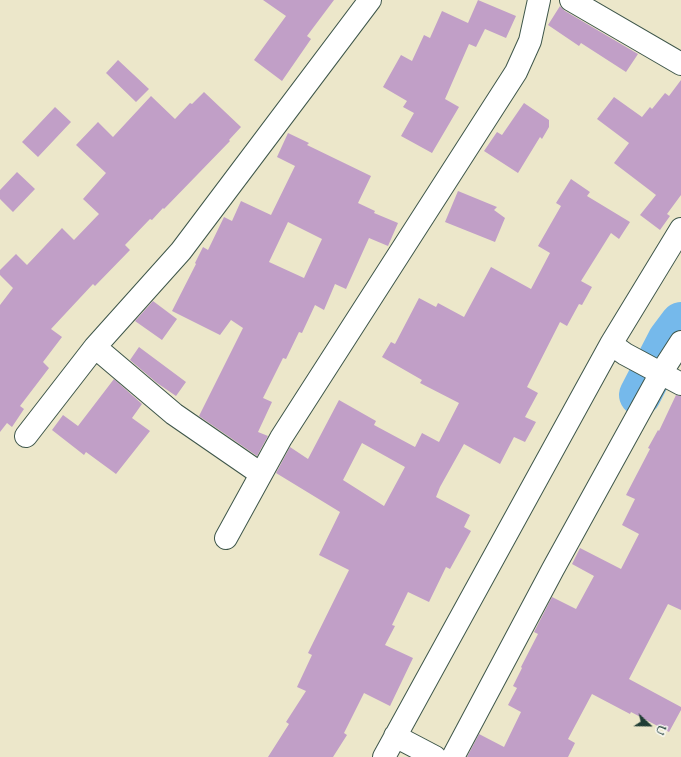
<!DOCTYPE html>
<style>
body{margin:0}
#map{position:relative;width:681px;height:757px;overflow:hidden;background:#ece7ca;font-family:"Sorts Mill Goudy",serif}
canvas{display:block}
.north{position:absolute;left:629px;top:705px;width:40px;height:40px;-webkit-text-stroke:3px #fdfcf7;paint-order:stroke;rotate:112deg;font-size:11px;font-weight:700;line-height:16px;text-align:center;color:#1f3d34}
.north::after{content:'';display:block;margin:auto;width:14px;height:18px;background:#1f3d34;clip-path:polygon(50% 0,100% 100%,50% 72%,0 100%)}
</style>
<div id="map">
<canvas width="681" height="757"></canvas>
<div class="north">U</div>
</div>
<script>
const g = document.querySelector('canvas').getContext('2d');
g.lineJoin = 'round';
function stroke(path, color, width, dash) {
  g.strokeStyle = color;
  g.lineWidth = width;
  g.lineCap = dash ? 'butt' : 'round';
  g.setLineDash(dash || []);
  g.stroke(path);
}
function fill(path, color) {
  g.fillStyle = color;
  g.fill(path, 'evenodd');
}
const river = new Path2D(`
 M640 395 669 339 681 323`);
const building = new Path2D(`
 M263 0H334L307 36 311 39 282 81 254 60 286 16Z
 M478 0 516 16 506 38 485 29 476 47 469 44 445 99 459 107 432 153 401 136 414 113 403 107 407 101 383 87 401 55 412 61 424 35 430 38 442 11 468 23Z
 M560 6 565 11 638 54 626 72 581 43 579 46 548 25Z
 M118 60 149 89 136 102 106 73Z
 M681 80V195L667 214 670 216 660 230 640 215 656 195 614 163 629 143 597 119 614 97 642 117 650 107 652 109 665 93 669 96Z
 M204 92 241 127 229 140 230 141 164 209 163 208 152 220 150 219 125 245 130 250 95 286 93 284 51 329 62 337 43 362 49 368 20 406 24 409 12 427 7 423 0 432V305L13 288 0 275V270L16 254 27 265 62 228 74 240 99 214 83 199 106 173 76 145 98 122 113 137 151 96 175 119 190 103 192 104Z
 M524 103 549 120V127L542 139 540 137 518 173 484 151 497 132 502 135Z
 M55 107 71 122 38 157 22 142Z
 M288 133 309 143 307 145 371 176 358 203 375 211 374 213 398 223 388 246 369 238 346 289 335 284 324 310 315 305 302 333 299 332 286 359 283 358 263 398 272 402 258 432 268 436 257 456 199 416 243 328 231 320 220 335 172 311 196 264 195 263 203 247 208 250 224 217 232 221 241 201 271 215 295 166 277 157ZM288 222 322 239 304 278 269 262Z
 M17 172 35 189 13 212 0 199V190Z
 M571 179 590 192 587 196 630 222 619 239 611 233 581 281 592 287 582 305 579 304 567 326 560 322 527 387 538 393 525 417 536 422 525 442 514 437 500 464 464 444 440 487 436 497 470 515 464 527 471 531 450 569 446 567 429 602 408 592 392 625 395 626 385 645 413 658 390 706 364 693 344 733 347 735 333 757H268L289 724 286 722 306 691 297 687 312 655 308 653 349 570 319 555 340 512 276 473 290 447 308 459 339 400 376 421 374 425 415 447 422 433 439 442 459 403 420 383 422 380 382 357 391 342 395 344 419 298 436 307 438 303 464 317 491 267 531 289 550 253 538 246 561 206 556 203ZM362 443 405 467 384 506 343 480Z
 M458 191 497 207 494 210 505 218 495 242 445 222Z
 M153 301 177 319 162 340 135 321Z
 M139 347 186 382 176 396 157 383 130 360Z
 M114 379 142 404 132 418 150 431 116 474 86 452 84 455 52 430 63 415 78 426Z
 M676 395 681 396V610L668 604 629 679 681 707V710L669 732 631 712 630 714 592 694 568 739 575 743 568 757H467L479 734 504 747 521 712 508 705 517 688 513 686 522 668 521 667 538 634 534 632 552 597 576 609 594 576 572 564 580 548 621 569 639 534 622 525 635 499 626 495 650 449 648 448 658 430 659 431Z`);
const minor = new Path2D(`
 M571 0 681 64
 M611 344 625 354 681 384
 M95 347 174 414 261 474
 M26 436 95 347 181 251 370 0
 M226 538 281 438 516 72 530 41 539 0
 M395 736 435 757
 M384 757 611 344 681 229
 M453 757 553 569 661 373 681 342`);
stroke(river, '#75b9eb', 42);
fill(building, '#c19fc7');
stroke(minor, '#3e564a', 24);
stroke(minor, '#fff', 22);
</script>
